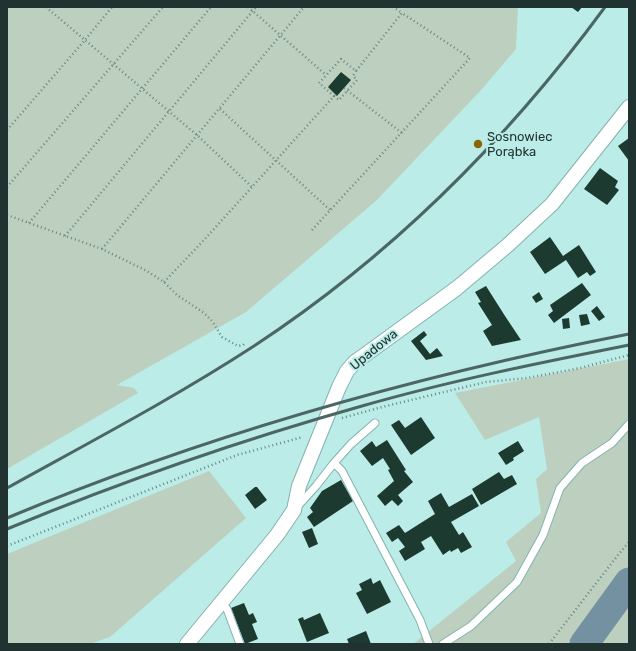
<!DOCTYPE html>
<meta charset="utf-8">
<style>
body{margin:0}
#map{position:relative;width:636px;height:651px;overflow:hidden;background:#bbece7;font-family:Rubik,sans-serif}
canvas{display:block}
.frame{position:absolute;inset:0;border:8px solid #203331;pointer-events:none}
</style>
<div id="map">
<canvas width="636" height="651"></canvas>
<div class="frame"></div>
</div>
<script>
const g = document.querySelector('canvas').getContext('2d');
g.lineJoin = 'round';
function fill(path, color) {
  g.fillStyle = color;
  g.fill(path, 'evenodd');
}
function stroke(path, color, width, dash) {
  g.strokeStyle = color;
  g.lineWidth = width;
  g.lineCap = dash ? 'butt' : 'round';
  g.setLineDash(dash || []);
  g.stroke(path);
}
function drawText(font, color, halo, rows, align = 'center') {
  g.font = font + ' Rubik,sans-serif';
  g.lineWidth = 4;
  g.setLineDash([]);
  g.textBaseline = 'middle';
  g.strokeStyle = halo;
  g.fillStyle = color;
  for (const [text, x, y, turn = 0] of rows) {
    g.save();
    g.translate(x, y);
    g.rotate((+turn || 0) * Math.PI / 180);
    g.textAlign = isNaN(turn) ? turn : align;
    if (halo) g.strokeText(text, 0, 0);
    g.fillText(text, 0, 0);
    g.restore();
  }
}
const green = new Path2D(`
 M7 7H518L516 49 482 89 377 200 246 312 117 385 134 388 138 393 7 469Z
 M629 359V644H413L516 561 506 542 541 513 536 479 547 469 539 417 485 440 455 393Z
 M209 471 246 518 110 637 90 644H7V554Z`);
const river = new Path2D(`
 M584 644 629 582`);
const building = new Path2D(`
 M571 7H582L578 12Z
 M341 72 351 80 337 96 328 87Z
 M629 138V161L618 146Z
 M600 168 618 181 615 187 619 190 607 205 584 189Z
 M550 237 563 256 579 245 596 272 590 276 587 272 578 278 566 260 545 274 530 252Z
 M582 283 591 295 554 323 548 315 553 311 550 305Z
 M486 286 505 316 521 340 492 346 483 331 492 325 478 303 481 302 475 292Z
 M539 292 543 299 536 303 532 297Z
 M597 306 605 317 599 321 591 311Z
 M587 314 590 324 581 326 579 315Z
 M569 318 570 328 563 329 562 319Z
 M424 331 427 335 420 341 430 354 437 348 443 356 426 360 411 341Z
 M421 417 435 438 411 455 391 425 399 420 405 428Z
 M387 440 406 470 404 471 413 482 398 495 403 501 398 506 392 500 385 506 377 496 394 481 388 470 390 469 383 458 372 466 360 451 372 441 376 447Z
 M518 441 524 451 513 458 514 460 506 465 498 453Z
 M499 472 504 479 512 475 517 484 481 505 472 489Z
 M341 480 353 501 314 527 307 517 313 512 310 508 322 491Z
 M255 487H257L267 500 255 509 245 495Z
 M441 493 449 507 472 494 479 506 451 522 459 535 463 532 472 547 461 553 458 548 451 552 450 550 443 555 431 536 421 542 425 549 405 561 399 551 405 547 398 538 392 542 386 533 399 525 405 533 435 514 428 501Z
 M312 528 318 544 309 548 302 532Z
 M371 578 373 584 380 580 391 602 367 614 356 593 362 590 359 584Z
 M244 603 249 615 253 613 257 622 252 624 258 639 245 644 231 608Z
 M320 613 329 633 307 642 298 619 303 617 304 620Z
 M366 631 371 644H349L347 639Z`);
const path = new Path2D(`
 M46 7 198 136 252 187 334 96 319 83 341 59 356 71 402 13 393 7
 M248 7 326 75
 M344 88 402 133
 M334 96 339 100 357 80 353 76 356 71
 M220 109 330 210
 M7 130 85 40 112 7
 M7 187 163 7
 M7 215 102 249 147 271 164 282 177 295 204 313 212 321 222 337 238 346 243 345 246 342
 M29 223 211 7
 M312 230 470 58 402 13
 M65 236 256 7
 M102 249 304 7
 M164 282 203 241 252 187
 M342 418 386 406 486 382 527 378 580 368 629 355
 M7 546 237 455 303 437
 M549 644 618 555 629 542`);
const service = new Path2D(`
 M334 463 351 444 375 423
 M297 507 316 486 334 463 342 471 420 620 429 644
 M222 603 227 609 240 644
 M443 644 471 626 517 582 543 535 560 488 582 463 612 443 629 424`);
const minor = new Path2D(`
 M187 644 277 535 294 510 299 486 339 387 347 371 355 362 369 352 457 288 508 245 552 204 629 107`);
const rail = new Path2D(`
 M7 488C90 442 174 398 254 346 391 256 508 139 605 7
 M7 518C208 434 415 376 629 334
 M7 529C123 481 241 440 362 406 449 381 539 363 629 345`);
const markers = [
 [478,144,5,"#886805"]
];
const poiNames = [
 ["Sosnowiec",487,137],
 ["Porąbka",487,152]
];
const streetNames = [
 ["Upadowa",374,350,-39]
];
fill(green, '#bdd0bf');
stroke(river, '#7391a1', 29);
fill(building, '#1c3a2f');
stroke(service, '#84b2ae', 9);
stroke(minor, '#84b2ae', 16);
stroke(path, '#678784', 2.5, [1, 3]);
stroke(service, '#fff', 7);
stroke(minor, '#fff', 14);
stroke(rail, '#4b6663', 3);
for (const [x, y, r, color] of markers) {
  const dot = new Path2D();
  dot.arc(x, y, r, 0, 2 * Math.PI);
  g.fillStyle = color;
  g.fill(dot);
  stroke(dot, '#bbece7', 1.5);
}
drawText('13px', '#203331', '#bbece7', poiNames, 'left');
drawText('13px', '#203331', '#bbece7', streetNames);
</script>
